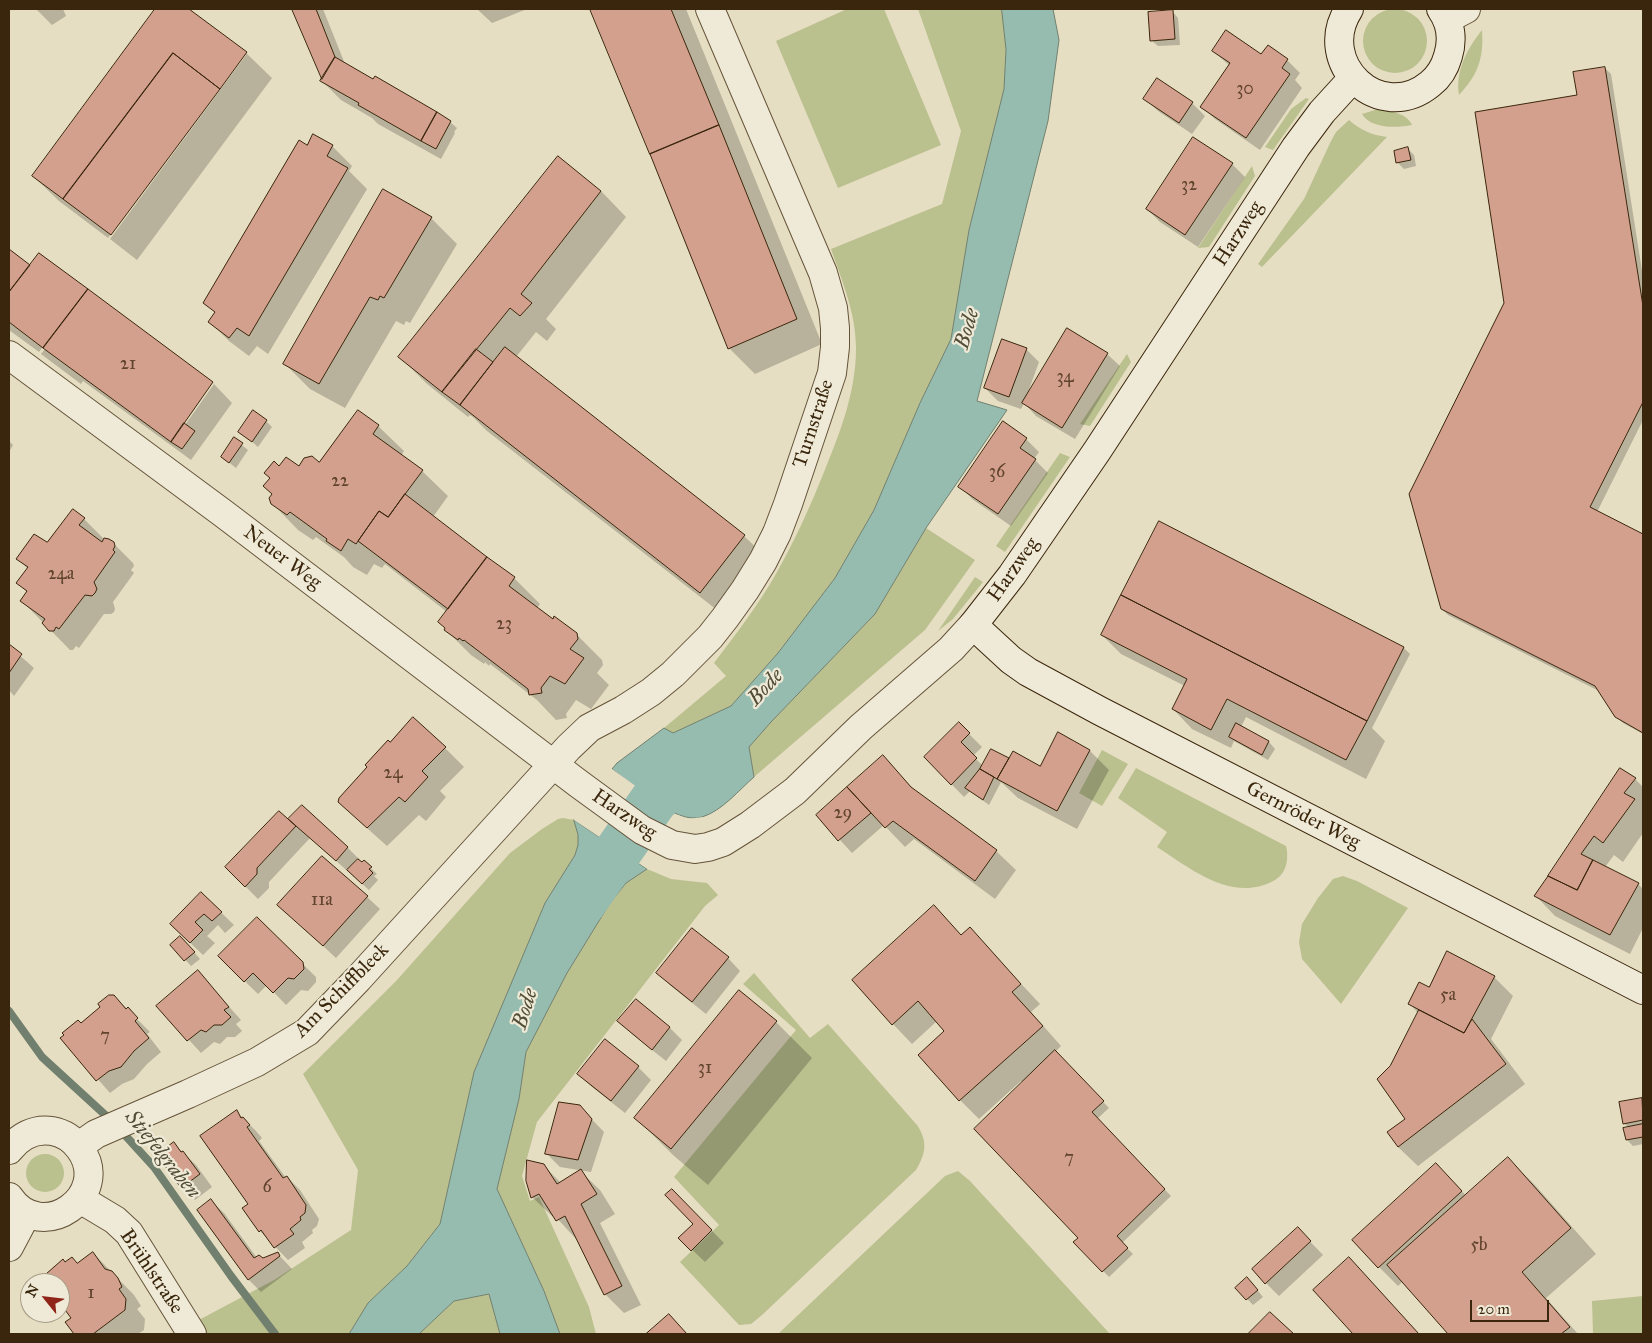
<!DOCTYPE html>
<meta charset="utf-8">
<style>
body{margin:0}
#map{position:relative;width:1652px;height:1343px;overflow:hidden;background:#e6dec2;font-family:"IM FELL Great Primer",serif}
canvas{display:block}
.frame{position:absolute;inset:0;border:10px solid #3a260c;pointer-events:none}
.north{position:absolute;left:20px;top:1273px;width:50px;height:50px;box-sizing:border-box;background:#efead7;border:1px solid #a79c86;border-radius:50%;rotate:299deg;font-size:14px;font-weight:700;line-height:20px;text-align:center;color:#3a260c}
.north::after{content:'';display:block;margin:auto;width:18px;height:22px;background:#8f2418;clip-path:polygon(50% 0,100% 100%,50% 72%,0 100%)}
.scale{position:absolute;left:1470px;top:1300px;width:79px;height:22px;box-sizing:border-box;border:2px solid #3a260c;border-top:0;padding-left:6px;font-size:15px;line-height:18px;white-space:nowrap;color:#3a260c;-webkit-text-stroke:4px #efead7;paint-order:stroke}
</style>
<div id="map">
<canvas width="1652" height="1343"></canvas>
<div class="frame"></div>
<div class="north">N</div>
<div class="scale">20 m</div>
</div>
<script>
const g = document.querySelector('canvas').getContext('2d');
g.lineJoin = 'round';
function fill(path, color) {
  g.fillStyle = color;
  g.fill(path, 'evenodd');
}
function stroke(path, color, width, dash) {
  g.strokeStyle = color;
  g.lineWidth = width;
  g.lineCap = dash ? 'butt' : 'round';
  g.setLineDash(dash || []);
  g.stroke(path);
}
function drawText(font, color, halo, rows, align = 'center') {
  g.font = font + ' "IM FELL Great Primer",serif';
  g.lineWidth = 4.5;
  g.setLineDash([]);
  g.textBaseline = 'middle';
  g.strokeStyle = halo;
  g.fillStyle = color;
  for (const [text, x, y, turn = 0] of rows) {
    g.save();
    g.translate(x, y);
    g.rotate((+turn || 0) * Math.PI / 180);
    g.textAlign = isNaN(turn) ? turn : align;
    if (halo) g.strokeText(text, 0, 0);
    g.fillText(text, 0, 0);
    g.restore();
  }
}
const green = new Path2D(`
 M847 9H884L941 145 838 188 776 41Z
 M918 9H1002L1003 12 1006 50 1004 89 969 230 951 339 920 403 874 510 835 578 778 653 731 706 673 733 664 728 726 676 714 663C736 634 759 604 777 572 795 540 810 507 824 472 840 433 856 392 856 348 856 313 842 281 831 249L942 204 961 131Z
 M1363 41a32 32 0 1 1 64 0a32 32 0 1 1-64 0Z
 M1482 30C1484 58 1478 75 1459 95 1455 71 1467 49 1482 30Z
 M1306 98 1309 99 1273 150 1265 147 1291 109Z
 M1378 109C1390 111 1407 113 1412 125 1396 128 1371 129 1362 114Z
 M1349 120C1360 130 1372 135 1387 137L1262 267 1258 264 1304 199 1331 141 1336 132Z
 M1252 166 1255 176 1209 247 1198 248Z
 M1127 354 1131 362 1090 426 1080 424Z
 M1060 453 1070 457 1005 552 996 546Z
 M926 528 975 560 925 630 754 777 749 747 771 722 875 614Z
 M975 577 983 582 953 619 938 631Z
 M1102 750 1128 764 1102 806 1079 793Z
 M1136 768 1286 846C1289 858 1287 873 1275 880 1233 904 1191 869 1157 847L1167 832 1118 798Z
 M563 818 574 820 578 835V845L575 855 545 903 474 1072 440 1224 407 1266 368 1303 349 1334H205L197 1321 274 1280 351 1230 358 1170 303 1074 397 980 510 853 542 829 558 819Z
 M647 869 671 879 707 883 718 895 705 906 537 1122 522 1176 530 1201 539 1197 589 1307 596 1334H560L544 1291 497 1189 519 1099 526 1052 567 973 610 903 626 883Z
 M1343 876 1357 881 1408 908 1341 1004 1302 959 1299 942 1302 924 1318 898 1333 879Z
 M754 973 810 1038 828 1024 917 1125C928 1142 926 1153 916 1170L762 1315 751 1324 739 1325 680 1262 719 1225 674 1177 796 1030 743 984Z
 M26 1173a19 19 0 1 1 38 0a19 19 0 1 1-38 0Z
 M958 1171 970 1181 1110 1334H778L945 1176Z
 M490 1294 500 1334H419L454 1301Z
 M1643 1296V1334H1593L1592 1301Z`);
const water = new Path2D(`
 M1002 9H1053L1059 40 1048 121 977 401 1007 410 926 528 875 614 771 722 749 747 754 777C739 790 722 811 702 817 675 825 633 785 612 769L617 763 664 728 673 733 731 706 778 653 835 578 874 510 920 403 951 339 969 230 1004 89 1006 50Z
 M574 820 647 869 626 883 610 903 567 973 526 1052 519 1099 497 1189 544 1291 560 1334H500L489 1294 454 1301 419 1334H349L368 1303 407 1266 440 1224 474 1072 545 903 575 855 578 845V835Z`);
const pier = new Path2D(`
 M612 769 673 813 688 819 703 817 702 819 688 821 672 815 610 771Z
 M576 818 649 867V870L574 820Z`);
const shadow = new Path2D(`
 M36 9H63L66 16 52 25Z
 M157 9H187L246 53 272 78 137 260 110 239 246 55H243L108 238 59 201 33 176Z
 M294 9H323L345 64 450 122 457 128 454 132 455 133 441 159 378 124 372 118 341 100 322 81 323 79Z
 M477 9H527L492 23Z
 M592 9H686L822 344 755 374 729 348Z
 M1172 11 1178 18 1180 45 1158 46 1151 40Z
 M1213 51 1287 60 1300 73 1295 80 1302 88 1260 150 1215 119 1202 107 1230 66Z
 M1605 68 1611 74 1643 277V420L1597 512 1643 536V734L1623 723 1616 716 1599 691 1448 615 1442 609 1505 303 1578 97Z
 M1145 99 1192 103 1205 116 1192 134 1158 111Z
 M314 135 332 146 352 166 349 171 367 189 268 354 257 346 249 356 229 341 210 322 215 313 205 303Z
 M1408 149 1414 155 1416 166 1404 169 1398 163Z
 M1232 164 1245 177 1198 247 1160 222 1147 209Z
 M383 191 431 218 457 244 410 323 406 321 404 325 396 321 345 408 310 389 285 364Z
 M601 191 626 217 546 319 556 329 547 341 536 332 516 357 744 536 770 561 726 617 487 431 474 418 470 415 468 417 426 383 400 357Z
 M9 251 30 267 39 254 212 383 181 425H185L214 384 232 403 191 460 83 381 81 384 41 354 85 295 83 293 39 352 9 330Z
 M1026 349 1039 362 1027 395 1028 396 1107 354 1120 366 1075 439 1036 416 1024 403 1021 409 998 401 985 388Z
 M359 411 378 426 404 451 401 456 422 471 448 496 433 517 514 578 540 604 537 608 576 634 602 660 603 665 597 673 609 685 591 709 576 700 566 714 567 718 556 720 537 700 490 664 489 666 485 662 484 664 471 655 446 630 447 612 385 564 382 568 374 564 367 575 353 567 344 557 316 537 313 540 298 530 272 503 279 468 299 467 319 464Z
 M266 421 272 427 258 447 240 431Z
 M1003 423 1026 439 1039 452 1034 459 1048 473 1011 526 972 499 960 486Z
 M234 439 248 450 236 468 222 457Z
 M9 441 13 445 9 452Z
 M84 519 104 539 113 543 133 563 134 566 131 570 134 573 113 602 115 609 114 612 111 614H104L79 648 76 646 73 650H70L22 601 28 593 18 583 28 569 18 559 47 544Z
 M1159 523 1404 648 1410 654 1372 728 1385 741 1366 779 1246 717 1241 727 1269 742 1275 749 1268 760 1234 741 1231 748 1192 729 1173 709 1185 686 1121 654 1102 635Z
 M9 646 34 668 14 696 9 690Z
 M959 724 982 747 973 756 983 766 1008 759 1040 768 1090 751 1109 770 1077 829 1018 798 1001 782 989 805 970 791 964 797 925 757Z
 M445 748 464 767 440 791 446 797 426 821 419 815 387 846 359 821Z
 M883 757 918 794 996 851 1016 870 995 899 914 839 905 847 884 825 852 853 817 815 851 792Z
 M1635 779 1643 787V833L1623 862 1614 855 1605 867 1638 884 1643 889V928L1630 954 1555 916 1536 896Z
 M302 806 348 848 360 860 359 862 362 864 364 862 377 874 374 876 378 880 369 890 310 838 269 882V888L258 899 226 867 288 821Z
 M201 893 234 925 225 933 218 925 207 936 215 943 203 955 184 937Z
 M367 897 380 909 336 958 279 905Z
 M934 907 962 936 970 929 1040 1004 1031 1012 1061 1046 1055 1052 1109 1108 1097 1119 1171 1196 1122 1243 1133 1254 1109 1277 1075 1242 1079 1238 1023 1083 1021 1081 979 1119 960 1100 946 1031 937 1021 912 1044 893 1024Z
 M257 919 316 977V982L308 991 301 990 286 1005 267 985 258 994 219 956Z
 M186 943 200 959 191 966 172 945Z
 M728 958 740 971 706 1014 671 986 658 973Z
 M198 972 241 1020 236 1024 242 1031 235 1037H227L220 1044 214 1042 201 1053 158 1006Z
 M1494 977 1513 996 1491 1039 1525 1084 1418 1166 1398 1147 1407 1120 1391 1067 1418 1013 1410 1004 1429 989Z
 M114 996 150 1032 147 1034 161 1052 147 1064 134 1079 122 1084 110 1093 62 1038 81 1025Z
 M636 1001 670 1028 682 1040 666 1061 632 1034 619 1021Z
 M776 1022 812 1058 708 1185 673 1155 636 1118Z
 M638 1067 651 1080 625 1113 592 1087 579 1074Z
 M1641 1099 1643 1101V1144L1633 1146 1627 1140 1629 1128 1624 1123Z
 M579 1106 604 1132 591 1172 560 1167 547 1154Z
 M237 1112 256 1131 262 1138 259 1141 286 1178 287 1177 300 1190 319 1219 317 1226 312 1230 313 1233 302 1242 305 1248 288 1260 260 1231 250 1204Z
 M174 1144 196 1165 212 1187 195 1200 182 1187Z
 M1508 1159 1534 1184 1596 1254 1546 1298 1578 1334H1450L1403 1281 1398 1286 1379 1267 1456 1184 1466 1196Z
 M544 1166 561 1183 580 1171 600 1190 615 1214 600 1223 641 1305 624 1313 605 1294 577 1239H576L554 1215 552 1216 532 1197Z
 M672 1190 724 1243 705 1262 680 1238 694 1224Z
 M211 1201 224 1213 257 1258 263 1259 278 1254 292 1269 261 1292 248 1279Z
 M1298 1229 1323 1255 1279 1296 1266 1283Z
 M93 1253 134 1295 141 1306 137 1309 145 1319 144 1330 138 1334H76L67 1323 73 1318 60 1297V1283H54L65 1264 77 1265Z
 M1368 1278 1419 1334H1354L1314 1290Z
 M1253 1285 1263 1297 1253 1305 1237 1288Z`);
const stream = new Path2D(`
 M9 1011 42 1057 114 1123 154 1167 231 1276 275 1334`);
const river = new Path2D(`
 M582 903 654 800 700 755`);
const building = new Path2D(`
 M155 9H189L247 52 220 89 173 53 63 199 32 176Z
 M292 9H316L335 57 322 79Z
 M590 9H671L719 125 650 154Z
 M1173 10 1175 39 1150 41 1148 12Z
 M1226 30 1261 54 1268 45 1288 59 1282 68 1290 74 1246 138 1200 107 1230 63 1212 51Z
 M173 53 220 89 111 235 63 199Z
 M335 57 373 79 375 76 437 112 421 141 358 105 359 103 320 81Z
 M1605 67 1643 306V402L1590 507 1643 534V733L1615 717 1595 686 1441 609 1409 494 1504 303 1475 112 1577 95 1573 72Z
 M1157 78 1193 102 1179 123 1143 99Z
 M437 112 451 121 436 149 421 141Z
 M719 125 797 319 728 349 650 154Z
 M313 134 333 145 327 156 348 168 249 336 237 328 229 338 208 322 215 312 203 303 299 140 307 145Z
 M1193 137 1233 163 1185 235 1146 209Z
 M1408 147 1411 160 1396 163 1394 151Z
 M558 156 601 191 521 294 532 303 520 316 510 308 442 392 398 357Z
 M383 189 432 217 384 298 380 296 378 300 370 297 319 384 283 364Z
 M9 249 30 265 9 292Z
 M39 253 88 289 43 348 9 322V292Z
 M88 289 213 382 171 442 43 348Z
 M1067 328 1108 353 1062 428 1022 403Z
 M1002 339 1027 348 1009 397 984 388Z
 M505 347 745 535 700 593 460 405Z
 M476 349 493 362 460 405 442 392Z
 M253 410 267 420 252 442 238 432Z
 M358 410 379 425 373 434 423 470 388 517 379 511 356 544 348 539 341 551 326 541 327 539 290 512 287 515 271 504 269 498 272 494 263 486 270 478 264 473 274 461 279 466 286 457 299 466 304 458 312 456 319 462Z
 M1003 421 1027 438 1020 448 1036 459 998 514 958 487Z
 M184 423 195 431 182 449 171 442Z
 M234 437 243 443 229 463 221 457Z
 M405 494 487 557 448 609 358 541 379 511 388 517Z
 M73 509 85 518 79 525 102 542 104 538 109 539 114 542 115 546 113 550 115 552 94 582 97 589 95 593 92 596 85 595 59 629 56 627 54 631H49L42 623 45 619 20 601 27 591 16 583 28 567 16 559 34 534 47 542Z
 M1159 521 1404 647 1367 721 1121 595Z
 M487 557 515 577 509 586 553 619 554 616 577 633 578 639 570 649 584 658 565 684 550 676 541 688 542 693 529 695 528 689 464 640 463 641 459 638 458 640 444 630 445 628 438 622Z
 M1121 595 1367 721 1346 760 1227 699 1211 730 1172 709 1187 679 1101 635Z
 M9 644 22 654 9 673Z
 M413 717 446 747 422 771 428 777 405 802 399 797 367 828 338 802 339 798 367 767 365 765 388 740 390 742Z
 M959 722 970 733 961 742 977 758 951 785 924 757Z
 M1236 723 1269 741 1262 755 1229 737Z
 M1058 732 1090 750 1057 811 997 779 1013 751 1040 766Z
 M991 749 1009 758 997 779 980 769Z
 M883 755 911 787 997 850 975 881 893 821 885 828 847 787Z
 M1620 768 1636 778 1624 793 1635 799 1603 843 1594 836 1581 854 1593 860 1577 890 1548 876Z
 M980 769 994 777 983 800 965 788Z
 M847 787 871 813 838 841 816 815Z
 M302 805 348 847 336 861 288 819Z
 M279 811 296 826 257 868V874L245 887 225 867Z
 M322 856 368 896 323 946 277 905Z
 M358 859 362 862 364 860 372 867 369 869 373 873 362 884 347 870Z
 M1593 860 1639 883 1610 935 1534 896 1548 876 1577 890Z
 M201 892 222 912 212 921 204 914 195 922 203 930 190 943 170 924Z
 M934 905 961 935 970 927 1021 984 1012 992 1043 1026 959 1101 918 1055 944 1031 918 1001 892 1025 852 980Z
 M257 917 303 962 304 969 294 979 288 978 273 993 253 973 244 982 218 956Z
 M692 928 729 957 692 1002 656 973Z
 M180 936 195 952 184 961 170 945Z
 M1447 951 1495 976 1464 1033 1408 1004 1419 982 1429 987Z
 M198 970 229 1007 224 1010 231 1017 222 1025H214L206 1032 201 1030 187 1041 156 1006Z
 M739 990 777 1021 671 1149 634 1118Z
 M109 995H114L126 1009 128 1007 138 1018 135 1021 149 1038 134 1051 121 1067 109 1071 96 1081 60 1038 64 1035 62 1033 78 1020 81 1023 100 1007 98 1004Z
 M636 999 670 1027 652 1050 617 1021Z
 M1419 1010 1464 1033 1472 1019 1506 1064 1398 1147 1387 1132 1405 1119 1377 1079 1390 1066Z
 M605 1039 639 1066 611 1101 577 1074Z
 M1055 1050 1104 1101 1092 1112 1165 1189 1117 1236 1128 1248 1102 1272 1073 1242 1078 1238 974 1129Z
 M1642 1098 1643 1120 1623 1124 1619 1102Z
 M559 1102 580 1105 592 1119 578 1160 545 1154Z
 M237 1110 241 1118 243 1117 250 1125 247 1127 283 1178 287 1176 306 1205 305 1213 300 1217 301 1220 290 1229 294 1234 274 1248 261 1230 259 1232 242 1208 248 1204 200 1136Z
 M1643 1124V1137L1626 1140 1623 1128Z
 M174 1142 181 1152 183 1151 200 1174 181 1188 157 1155Z
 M1508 1157 1571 1228 1522 1272 1570 1327 1561 1334H1448L1387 1265Z
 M527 1160 544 1164 557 1184 581 1169 597 1194 581 1204 622 1286 604 1295 565 1216 556 1221 539 1194 531 1198 526 1181Z
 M1436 1163 1462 1191 1378 1268 1352 1240Z
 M672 1189 712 1230 691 1251 678 1238 693 1224 665 1195Z
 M211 1199 254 1258 259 1255 263 1258 278 1252 280 1256 248 1280 197 1210Z
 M1298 1227 1311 1241 1265 1284 1252 1269Z
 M93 1252 105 1269 112 1271 118 1278 122 1287 119 1289 126 1299 125 1310 93 1334H74L65 1322 71 1318 60 1303V1283H53L46 1274 63 1259 65 1262 72 1257 77 1263Z
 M1349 1257 1419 1334H1353L1313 1290Z
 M1247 1277 1258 1290 1246 1300 1235 1288Z
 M1270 1312 1294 1334H1248Z
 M669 1314 687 1334H646Z`);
const minor = new Path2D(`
 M1447 19 1466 9
 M9 355 224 514 579 784 642 830 672 845 695 849 708 847 723 842 750 825 795 791 861 727 951 649 973 625
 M79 1146 96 1134 188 1094 257 1062 307 1032 358 979 569 747 589 728 623 710 651 692 673 674 710 637 725 618 745 590 763 561 777 533 788 504 832 373 835 347V328L833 308 823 273 710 9
 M9 1150C19 1137 34 1128 52 1131 63 1133 73 1139 80 1149 113 1195 42 1246 9 1197
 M80 1199 115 1220 129 1233 192 1334
 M9 1247 27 1213`);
const secondary = new Path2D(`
 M1349 9C1314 63 1380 125 1430 84 1439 77 1445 67 1448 56 1453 40 1451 23 1441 9
 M1353 78 1322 112 1296 147 1097 451 1012 575 973 625 1011 660 1028 672 1100 711 1643 990`);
const numberNames = [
 ["30",1245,90],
 ["32",1189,186],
 ["21",128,365],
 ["34",1065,378],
 ["36",997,473],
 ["22",340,482],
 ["24a",61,575],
 ["23",504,625],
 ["24",393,774],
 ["29",843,814],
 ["11a",322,901],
 ["5a",1448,996],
 ["7",105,1037],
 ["31",705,1069],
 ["7",1069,1159],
 ["6",267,1188],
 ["5b",1479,1246],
 ["1",91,1294]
];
const streetNames = [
 ["Harzweg",1239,234,-57],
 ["Turnstraße",814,424,-72],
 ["Neuer Weg",282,558,37],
 ["Harzweg",1014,570,-55],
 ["Harzweg",624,815,34],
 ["Gernröder Weg",1303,816,27],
 ["Am Schiffbleek",342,991,-45],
 ["Brühlstraße",151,1272,56]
];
const waterNames = [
 ["Bode",968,329,-74],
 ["Bode",766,688,-47],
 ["Bode",526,1009,-73],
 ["Stiefelgraben",162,1155,51]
];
fill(green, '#bbc08f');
fill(water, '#96bcb0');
stroke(water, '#71806e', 1);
fill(pier, '#e6dec2');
fill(shadow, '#0003');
stroke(stream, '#71806e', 8);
stroke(river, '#96bcb0', 48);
fill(building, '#d3a08d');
stroke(building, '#3a260c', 1);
stroke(minor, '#65543a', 30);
stroke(secondary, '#3a260c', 30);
stroke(minor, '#efead7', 28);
stroke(secondary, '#efead7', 28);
drawText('18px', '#60442c', null, numberNames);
drawText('20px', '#3a260c', '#efead7', streetNames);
drawText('italic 21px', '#514c35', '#efead7', waterNames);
</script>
